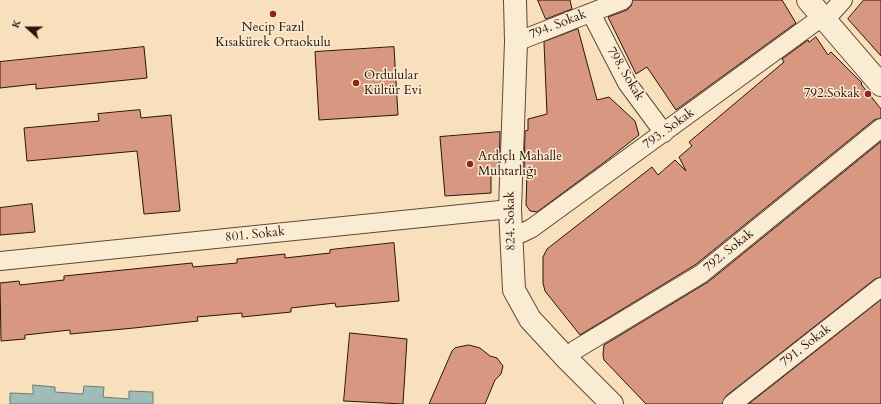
<!DOCTYPE html>
<meta charset="utf-8">
<style>
body{margin:0}
#map{position:relative;width:881px;height:404px;overflow:hidden;background:#f8e0bc;font-family:Cardo,serif}
canvas{display:block}
.north{position:absolute;left:8px;top:8px;width:40px;height:40px;-webkit-text-stroke:3px #faebd3;paint-order:stroke;rotate:291deg;font-size:11px;font-weight:700;line-height:16px;text-align:center;color:#2b150c}
.north::after{content:'';display:block;margin:auto;width:14px;height:18px;background:#2b150c;clip-path:polygon(50% 0,100% 100%,50% 72%,0 100%)}
</style>
<div id="map">
<canvas width="881" height="404"></canvas>
<div class="north">K</div>
</div>
<script>
const g = document.querySelector('canvas').getContext('2d');
g.lineJoin = 'round';
function fill(path, color) {
  g.fillStyle = color;
  g.fill(path, 'evenodd');
}
function stroke(path, color, width, dash) {
  g.strokeStyle = color;
  g.lineWidth = width;
  g.lineCap = dash ? 'butt' : 'round';
  g.setLineDash(dash || []);
  g.stroke(path);
}
function drawText(font, color, halo, rows, align = 'center') {
  g.font = font + ' Cardo,serif';
  g.lineWidth = 3;
  g.setLineDash([]);
  g.textBaseline = 'middle';
  g.strokeStyle = halo;
  g.fillStyle = color;
  for (const [text, x, y, turn = 0] of rows) {
    g.save();
    g.translate(x, y);
    g.rotate((+turn || 0) * Math.PI / 180);
    g.textAlign = isNaN(turn) ? turn : align;
    if (halo) g.strokeText(text, 0, 0);
    g.fillText(text, 0, 0);
    g.restore();
  }
}
const water = new Path2D(`
 M33 385 55 387V392L83 394 84 386 104 387 103 397 129 399V391L153 392V404H10V393L33 394Z`);
const building = new Path2D(`
 M538 0H570L572 9 546 19Z
 M633 0H782L796 23 676 110 647 67 636 74 608 17 627 10 631 6Z
 M864 0H881V56L848 19Z
 M578 29 597 100 609 97 635 121 639 135 606 161 537 212 530 211 526 205 527 172 524 173 525 131 528 130V119L547 114 544 42Z
 M816 37 828 55 831 52 862 83 861 84 881 109V118L874 120 695 265 580 335 545 291 543 283V257L547 249 652 167 658 175 675 160 686 171 679 157 692 146 689 142 784 62 782 59 808 40 809 42Z
 M144 47 147 78 36 89V84L0 88V62Z
 M394 47 398 115 319 120 315 52Z
 M140 110 141 118 171 115 180 211 144 214 137 151 27 161 24 128 99 121 98 114Z
 M500 132 499 175H491V193L445 196 440 137Z
 M881 142V277L875 279 726 396 722 404H646L604 360 603 355 604 345 708 282Z
 M32 204 35 232 0 235V208Z
 M394 243 399 301 336 307 335 303 291 308V312L242 317V313L197 317 198 321 134 328 70 334V330L25 335V339L1 341 0 283 19 281 20 285 64 280V276L192 263 193 267 237 263V259L285 254V258L330 253V250Z
 M881 300V404H749Z
 M350 333 407 339 403 404 344 401Z
 M469 345 480 348 490 356 497 358 503 366 501 374 495 380 485 404H429L452 351 455 348Z`);
const minor = new Path2D(`
 M591 13 627 83 664 133
 M825 20 843 0
 M516 42 623 0
 M511 234 522 233 532 228 822 17
 M0 261 510 209
 M567 359 575 350 701 274 881 128
 M732 404 881 287`);
const tertiary = new Path2D(`
 M515 0 516 42 510 209 514 290 530 319 567 359 612 404
 M808 0 881 85`);
const markers = [
 [273,14,4,"#8f2418"],
 [356,83,4,"#8f2418"],
 [868,94,4,"#8f2418"],
 [470,164,4,"#8f2418"]
];
const streetNames = [
 ["794. Sokak",558,25,-21],
 ["798. Sokak",625,74,59],
 ["793. Sokak",669,129,-36],
 ["824. Sokak",511,221,-91],
 ["801. Sokak",255,235,-6],
 ["792. Sokak",729,251,-39],
 ["791. Sokak",806,346,-38]
];
const poiNames = [
 ["Necip Fazıl",273,28,"center"],
 ["Kısakürek Ortaokulu",273,43,"center"],
 ["Ordulular",364,76],
 ["Kültür Evi",364,91],
 ["792.Sokak",860,94,"right"],
 ["Ardıçlı Mahalle",478,157],
 ["Muhtarlığı",478,172]
];
fill(water, '#9fbcb7');
stroke(water, '#717973', 1);
fill(building, '#d79781');
stroke(building, '#2b150c', 1);
stroke(minor, '#5e4838', 20);
stroke(tertiary, '#5e4838', 24);
stroke(minor, '#faebd3', 18);
stroke(tertiary, '#faebd3', 22);
for (const [x, y, r, color] of markers) {
  const dot = new Path2D();
  dot.arc(x, y, r, 0, 2 * Math.PI);
  g.fillStyle = color;
  g.fill(dot);
  stroke(dot, '#faebd3', 1.5);
}
drawText('13px', '#2b150c', '#faebd3', streetNames);
drawText('13px', '#2b150c', '#faebd3', poiNames, 'left');
</script>
